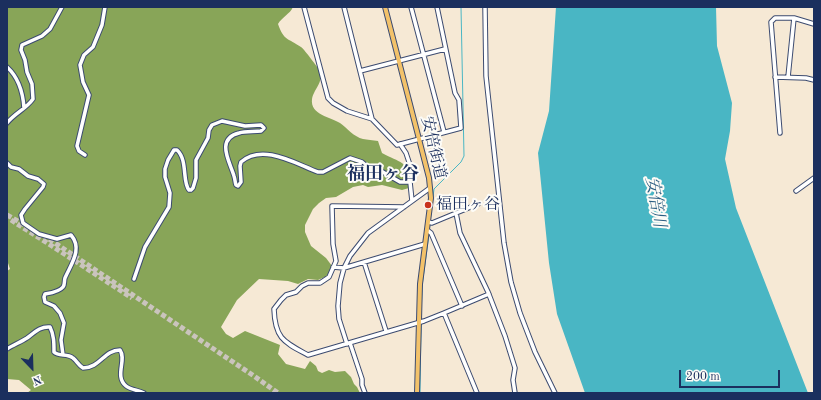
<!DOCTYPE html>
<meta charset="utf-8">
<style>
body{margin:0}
#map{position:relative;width:821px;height:400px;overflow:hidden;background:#f6e9d5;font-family:"Old Standard TT",serif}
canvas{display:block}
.frame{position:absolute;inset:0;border:8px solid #1b2f5e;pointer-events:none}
.north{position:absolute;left:12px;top:348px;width:40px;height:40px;-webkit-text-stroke:3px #fdfcf7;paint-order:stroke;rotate:157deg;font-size:11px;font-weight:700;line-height:16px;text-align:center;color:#1b2f5e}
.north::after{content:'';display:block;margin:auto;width:14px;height:18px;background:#1b2f5e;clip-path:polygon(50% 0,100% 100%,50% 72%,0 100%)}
.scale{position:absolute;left:679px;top:370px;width:101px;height:18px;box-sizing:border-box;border:2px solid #1b2f5e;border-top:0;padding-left:5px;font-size:12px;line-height:14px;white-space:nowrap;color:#1b2f5e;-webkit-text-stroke:3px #fdfcf7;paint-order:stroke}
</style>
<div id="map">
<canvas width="821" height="400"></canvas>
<div class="frame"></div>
<div class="north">N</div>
<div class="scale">200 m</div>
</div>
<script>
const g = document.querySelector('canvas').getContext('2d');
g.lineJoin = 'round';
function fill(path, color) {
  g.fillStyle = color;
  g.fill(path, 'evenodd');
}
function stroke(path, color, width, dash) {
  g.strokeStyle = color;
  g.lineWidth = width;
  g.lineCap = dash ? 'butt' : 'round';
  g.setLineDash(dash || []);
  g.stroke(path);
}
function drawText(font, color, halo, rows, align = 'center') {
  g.font = font + ' "Old Standard TT","Noto Serif JP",serif';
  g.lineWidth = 4;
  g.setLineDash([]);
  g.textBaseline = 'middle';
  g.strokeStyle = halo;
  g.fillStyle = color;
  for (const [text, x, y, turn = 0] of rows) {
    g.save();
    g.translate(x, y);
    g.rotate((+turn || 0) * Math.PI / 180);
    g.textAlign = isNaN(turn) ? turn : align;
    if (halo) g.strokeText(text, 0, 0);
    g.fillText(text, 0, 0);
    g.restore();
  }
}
const forest = new Path2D(`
 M7 7H293C290 14 282 17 278 24 284 41 288 38 301 47 304 49 315 64 318 68 326 81 314 88 312 99 310 115 331 117 340 123 347 128 354 137 363 139 367 140 373 140 378 141L382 153C400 163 408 160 412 184L409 188 402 190 382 185 368 187 363 185 353 187 336 197 326 198 319 203 313 209 305 225V232L311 246 326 258 332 266 327 276 318 280 308 279 298 284 288 281 259 279 237 300 221 327 226 334 233 338 245 331 280 345 278 354 286 364 305 369 310 361 316 366 318 371 322 373 329 370 335 372 345 371 351 377 354 384 357 387 360 393H27L31 390 19 380 7 379V271L10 269 7 260Z`);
const water = new Path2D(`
 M556 7H716L717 46 732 103 730 131 725 159 736 208 808 393H585L557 314 549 263 538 153 549 111Z`);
const stream = new Path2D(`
 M430 221 434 189 461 162 464 156 461 7
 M429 231 430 224
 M421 320 422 286 429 234
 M420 393 421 324`);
const highwayTunnel = new Path2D(`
 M7 215 25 225
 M11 220 52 246 132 298
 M43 235 254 376 278 393`);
const minor = new Path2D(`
 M304 7 328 98 333 103 347 111 372 119 397 145 461 128 459 100 455 93 437 7
 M344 7 372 119
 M411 7 444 132
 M485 7 486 76 504 243 511 282 520 313 535 352 555 393
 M7 67C18 77 23 93 24 108
 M360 71 445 49
 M775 77 806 78 814 80
 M788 77 794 18
 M7 123C15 113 26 109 33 99L32 84 27 72 25 60 21 50 22 45 42 36 50 29 62 7
 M780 133 771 22 775 18H794L814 24
 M400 144 406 153 411 168 412 173 410 182 412 201
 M85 155 79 151 77 146 89 95 83 82 80 65 84 55 93 47 102 25 105 7
 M7 163 11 167 19 169 28 176 38 179 44 184 43 187 25 209 21 215 23 223 39 234 57 239 71 235C83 249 71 264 65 278 64 281 65 285 63 287 59 292 51 293 45 294L44 297 45 302 54 306 60 313 64 323 61 340 63 355
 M796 191 814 178
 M404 207 332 206 333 244 336 261 329 277 320 283H308L302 286 296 292 286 295 281 300 274 309C275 339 284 342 308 355L424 321 444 313 477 393
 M456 213 460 233 488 292 505 336 515 368 513 380 515 393
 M428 222 432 223 478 204
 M427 230 431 233 462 306
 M364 262 386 331
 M333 267 344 268 425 244
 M134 279 145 247 169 207 170 193 165 177V169L168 160 174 150H177C188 160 182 182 189 190H191L193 188 196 178V160L208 138 209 130 212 125 222 121 245 126 261 125 264 128 261 131C254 132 246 131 239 133 215 139 230 162 234 176 235 179 235 182 236 185L238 186 241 182 240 166 241 162C263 143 296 164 318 172H323L350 158 362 162 371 170 381 171 400 182H410
 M444 313 489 294
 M350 343 362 379V385L365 393
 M347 344 339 319 338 306 340 283 344 268 350 256 368 233 430 188
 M7 349C13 345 21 342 27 338 34 333 40 326 50 327 54 335 54 343 54 352 59 357 67 353 73 358 77 361 78 365 83 368 100 368 104 350 120 350 127 360 114 376 126 386 131 390 138 390 144 393`);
const major = new Path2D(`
 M385 7 429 178 431 198 420 284 417 393`);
const markers = [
 [428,205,4,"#c8321e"]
];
const streetNames = [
 ["安倍街道",433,148,77]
];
const poiNames = [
 ["福田ヶ谷",436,205]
];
const waterNames = [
 ["安倍川",655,202,80]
];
const quarterNames = [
 ["福田ヶ谷",383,174]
];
fill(forest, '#88a558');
fill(water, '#49b6c4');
stroke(stream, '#49b6c4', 1);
stroke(highwayTunnel, '#cac4bd', 5, [5, 2.5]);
stroke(minor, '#3c4b70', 5.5);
stroke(major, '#3c4b70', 6);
stroke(minor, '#fff', 3.5);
stroke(major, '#f3c26a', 4);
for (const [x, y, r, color] of markers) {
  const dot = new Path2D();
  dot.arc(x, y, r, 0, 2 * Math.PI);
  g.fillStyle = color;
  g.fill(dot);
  stroke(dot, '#fdfcf7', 1.5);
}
drawText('16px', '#1b2f5e', '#fdfcf7', streetNames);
drawText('16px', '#1b2f5e', '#fdfcf7', poiNames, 'left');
drawText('italic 17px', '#2b5e82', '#fdfcf7', waterNames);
drawText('bold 18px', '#1b2f5e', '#fdfcf7', quarterNames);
</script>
